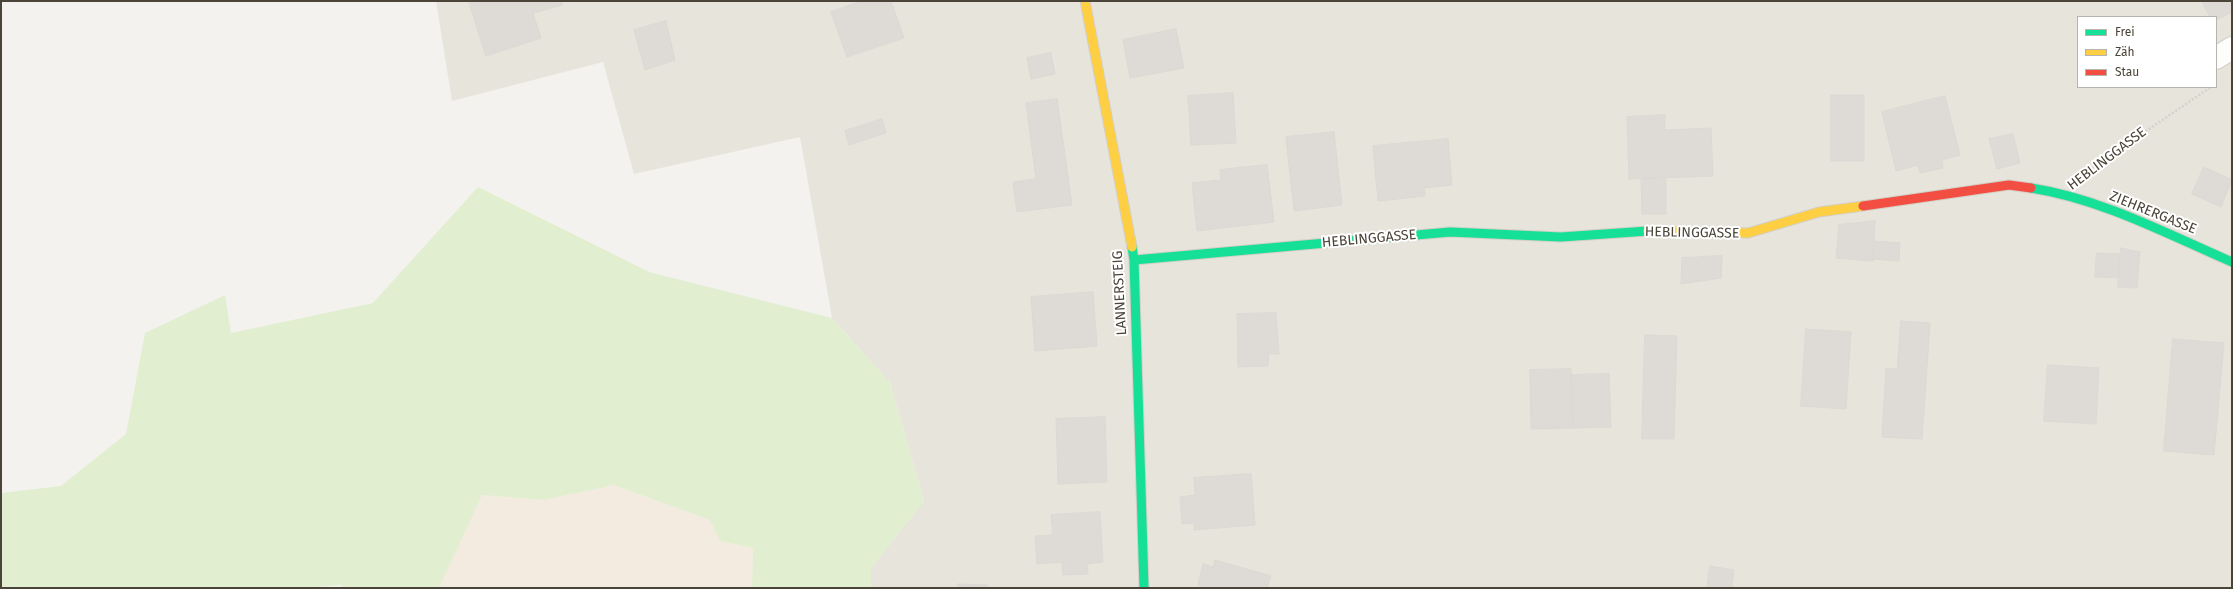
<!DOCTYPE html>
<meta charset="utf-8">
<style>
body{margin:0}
#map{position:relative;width:2233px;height:589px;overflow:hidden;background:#f4f2ee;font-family:"Fira Sans",sans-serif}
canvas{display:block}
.frame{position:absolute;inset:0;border:2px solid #4b4439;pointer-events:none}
.legend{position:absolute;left:2077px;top:16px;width:140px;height:72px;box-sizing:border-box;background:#fff;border:1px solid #b7b4b0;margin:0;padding:5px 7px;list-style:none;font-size:12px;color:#4b4439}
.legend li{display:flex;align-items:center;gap:8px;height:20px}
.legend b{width:20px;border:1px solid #b7b4b0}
</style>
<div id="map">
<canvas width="2233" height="589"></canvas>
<div class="frame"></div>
<ul class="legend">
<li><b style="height:5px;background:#16e098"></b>Frei</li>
<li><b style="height:5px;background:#ffcf43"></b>Zäh</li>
<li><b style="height:5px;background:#f24e42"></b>Stau</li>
</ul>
</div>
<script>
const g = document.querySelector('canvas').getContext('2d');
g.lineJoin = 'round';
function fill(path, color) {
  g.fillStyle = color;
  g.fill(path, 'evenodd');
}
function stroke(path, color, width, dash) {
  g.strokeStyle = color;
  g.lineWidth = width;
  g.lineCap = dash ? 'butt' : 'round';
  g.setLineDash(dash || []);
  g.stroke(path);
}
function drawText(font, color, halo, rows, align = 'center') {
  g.font = font + ' "Fira Sans",sans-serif';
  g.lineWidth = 4;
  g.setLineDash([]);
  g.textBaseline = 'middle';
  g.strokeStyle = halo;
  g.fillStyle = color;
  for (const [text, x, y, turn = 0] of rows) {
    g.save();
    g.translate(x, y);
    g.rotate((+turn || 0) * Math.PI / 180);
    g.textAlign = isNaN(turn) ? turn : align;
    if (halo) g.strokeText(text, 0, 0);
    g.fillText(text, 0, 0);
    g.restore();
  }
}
const residential = new Path2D(`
 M436 1H2232V588H871V568L924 501 890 383 832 318 800 137 634 174 603 62 452 101ZM2078 17H2216V87H2078Z`);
const commercial = new Path2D(`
 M614 485 710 520 720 541 753 548 752 588H439L481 495 544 500Z`);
const green = new Path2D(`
 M478 187 649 272 832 318 890 383 924 501 871 568V588H752L753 548 720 541 710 520 614 485 544 500 482 495 439 588H343L342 585 301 588H3L1 584V493L61 486 126 434 145 333 225 295 231 333 373 303Z`);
const building = new Path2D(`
 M469 1H561L562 5 533 13 541 38 486 56Z
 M862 1H891L904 38 847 57 831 12Z
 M2202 1H2232V12L2216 20V17H2210Z
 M666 21 675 60 645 70 634 30Z
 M1176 29 1184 68 1130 78 1123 40Z
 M1051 53 1055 74 1031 79 1027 58Z
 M1233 93 1236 143 1191 145 1188 96Z
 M1831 95H1864V161H1831Z
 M1945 96 1960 155 1942 160 1943 168 1920 173 1918 165 1896 171 1882 112Z
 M1057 99 1072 205 1017 212 1013 182 1036 179 1026 103Z
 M1665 115V130L1711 128 1713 176 1629 179 1627 117Z
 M882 119 886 133 849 145 845 131Z
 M1334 132 1342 205 1294 211 1286 137Z
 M2013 134 2020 163 1997 169 1989 139Z
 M1448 139 1452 185 1424 188 1425 196 1378 201 1373 146Z
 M1267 165 1274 222 1197 231 1192 183 1221 180 1220 170Z
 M2204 167 2232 180 2221 207 2192 194Z
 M1666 178V214H1642L1641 179Z
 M1875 221 1873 261 1836 258 1839 225Z
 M1874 241 1900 243 1899 261 1873 259Z
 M2121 248 2140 252 2137 288 2118 287Z
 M2097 253 2120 254 2119 278 2095 277Z
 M1722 256 1721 278 1681 284 1682 258Z
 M1093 292 1097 346 1035 351 1031 297Z
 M1276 313 1279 354H1269L1268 366 1238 367 1237 314Z
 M1901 321 1930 323 1922 439 1882 437 1886 368 1897 369Z
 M1806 329 1851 332 1846 409 1801 406Z
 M1645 335 1677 336 1674 439H1642Z
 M2173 339 2224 343 2214 455 2164 451Z
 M2048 365 2099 368 2096 424 2044 421Z
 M1571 369 1573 428 1531 429 1530 370Z
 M1609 374 1611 427 1573 428 1571 375Z
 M1105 417 1107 482 1058 484 1056 419Z
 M1251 474 1255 525 1194 530V523L1182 524 1180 497 1195 495 1194 478Z
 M1100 512 1103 562 1087 564 1088 574 1063 575 1062 562 1037 564 1035 536 1053 535 1051 515Z
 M1215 560 1271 576 1267 588H1206L1198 585 1203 564 1213 567Z
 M1710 566 1734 570 1732 588H1707Z
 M958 584 988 585V588H958Z`);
const path = new Path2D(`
 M2086 172 2211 87`);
const street = new Path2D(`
 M2216 58 2232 48`);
const fast = new Path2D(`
 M2031 188C2102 199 2167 234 2232 262
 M1132 247 1134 260 1144 588
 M1134 260 1450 232 1561 237 1648 231`);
const slow = new Path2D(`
 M1085 1 1132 247
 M1648 231 1748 233 1819 212 1863 206`);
const jam = new Path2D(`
 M1863 206 2009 185 2031 188`);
const streetNames = [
 ["HEBLINGGASSE",2107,159,-37],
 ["ZIEHRERGASSE",2153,213,22],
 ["HEBLINGGASSE",1692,233,1],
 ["HEBLINGGASSE",1369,239,-5],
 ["LANNERSTEIG",1120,293,-93]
];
fill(residential, '#e7e4dc');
fill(commercial, '#f3ebdf');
fill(green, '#e1eecf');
fill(building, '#dedbd6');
stroke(building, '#dcd9d4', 1);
stroke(street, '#d2d0cb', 24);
stroke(fast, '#d3cfc5', 11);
stroke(slow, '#d3cfc5', 11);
stroke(jam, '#d3cfc5', 11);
stroke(path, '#d3d2cc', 2.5, [2, 2]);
stroke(street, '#fdfdfc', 22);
stroke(fast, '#16e098', 9);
stroke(slow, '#ffcf43', 9);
stroke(jam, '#f24e42', 9);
drawText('14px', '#4b4439', '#fff', streetNames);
</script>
